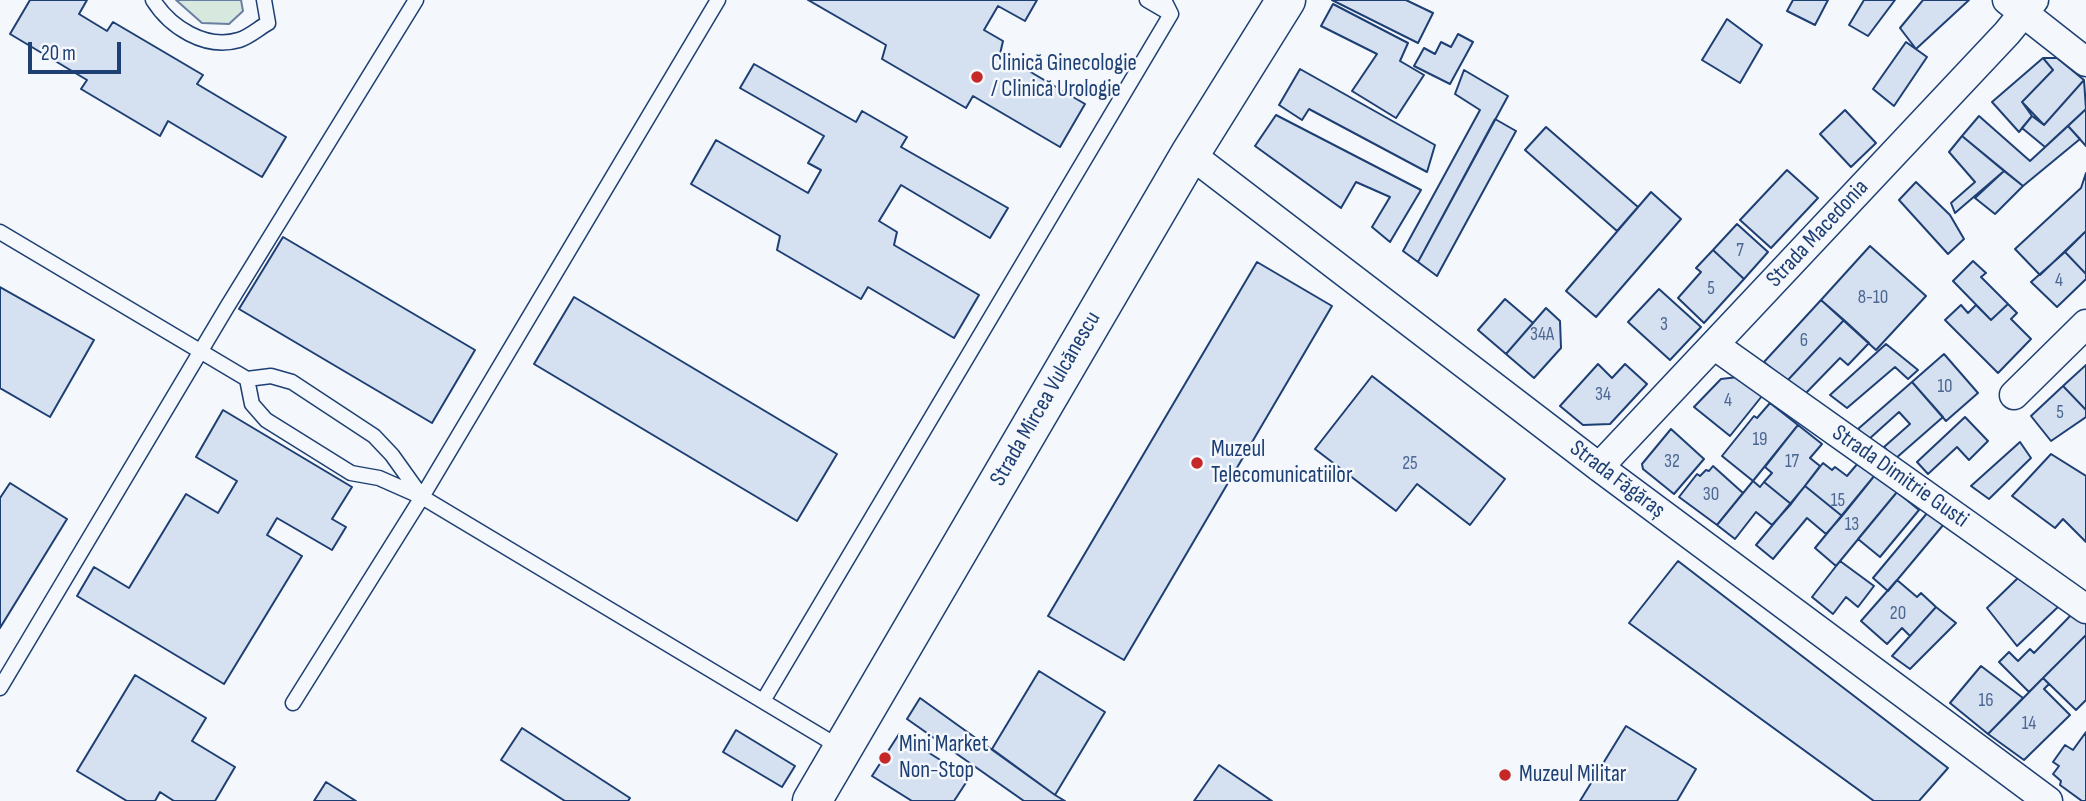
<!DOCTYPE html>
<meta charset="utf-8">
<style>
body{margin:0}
#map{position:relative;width:2086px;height:801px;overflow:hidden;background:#f4f7fb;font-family:"Sofia Sans Condensed",sans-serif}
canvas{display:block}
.scale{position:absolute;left:28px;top:42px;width:93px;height:32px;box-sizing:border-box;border:4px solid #1d3f73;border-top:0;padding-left:9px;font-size:21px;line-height:24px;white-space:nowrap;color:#1d3f73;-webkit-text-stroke:5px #f4f7fb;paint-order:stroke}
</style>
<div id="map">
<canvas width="2086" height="801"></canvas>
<div class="scale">20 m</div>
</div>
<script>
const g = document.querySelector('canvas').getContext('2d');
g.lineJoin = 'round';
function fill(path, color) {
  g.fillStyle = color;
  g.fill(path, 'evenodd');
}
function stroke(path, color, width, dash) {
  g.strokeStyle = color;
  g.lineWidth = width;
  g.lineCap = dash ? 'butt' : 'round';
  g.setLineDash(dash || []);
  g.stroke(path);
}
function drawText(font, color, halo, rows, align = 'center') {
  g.font = font + ' "Sofia Sans Condensed",sans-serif';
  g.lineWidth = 5;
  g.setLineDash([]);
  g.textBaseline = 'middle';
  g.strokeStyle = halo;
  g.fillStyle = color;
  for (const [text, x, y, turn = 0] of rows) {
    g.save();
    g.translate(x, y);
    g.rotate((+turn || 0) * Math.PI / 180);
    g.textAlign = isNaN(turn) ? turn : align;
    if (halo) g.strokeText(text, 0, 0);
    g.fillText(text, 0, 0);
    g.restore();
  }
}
const green = new Path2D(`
 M176 0H241L243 11 229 24 202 23Z`);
const building = new Path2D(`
 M30 0H87L79 14 107 31 113 22 203 75 197 84 286 137 262 177 168 121 160 136 81 89 87 80 10 34Z
 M808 0H1037L1025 21 998 6 984 30 1003 41 1000 54 1085 104 1060 147 973 96 966 108 882 59 886 45Z
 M1332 0H1406L1433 13 1418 43Z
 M1793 0H1828L1815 25 1787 11Z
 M1864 0H1895L1868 36 1849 25Z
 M1923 0H1969L1916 49 1900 28Z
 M1333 4 1408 43 1400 61 1424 75 1396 118 1352 91 1377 54 1321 26Z
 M1727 19 1762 45 1740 83 1702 60Z
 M1458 34 1473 42 1450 84 1414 66 1424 48 1435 54 1441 42 1451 47Z
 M1906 42 1927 57 1894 106 1873 89Z
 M2043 58 2053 70 2022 102 2032 116 2019 132 1992 102Z
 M2043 58H2057L2084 80 2044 125 2022 102 2053 70Z
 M754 64 856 122 862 111 907 137 901 147 1008 208 990 238 901 185 879 221 897 232 894 245 979 295 954 338 868 287 861 299 777 250 780 236 691 184 716 140 808 193 821 170 808 163 824 136 740 88Z
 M1300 69 1435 145 1427 172 1309 109 1302 120 1279 105Z
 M1464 70 1508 96 1418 262 1403 251 1480 110 1455 94Z
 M2084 80 2086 109 2045 147 2022 128 2032 116 2044 125Z
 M2086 109V146L2068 126Z
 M1845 110 1876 143 1851 167 1820 134Z
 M1276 115 1421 190 1390 242 1372 227 1390 197 1356 182 1341 208 1255 146Z
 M1979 116 2030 161 2068 126 2080 139 2023 186 1962 136Z
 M1495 119 1516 131 1437 276 1418 262Z
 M1546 127 1638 207 1617 231 1525 150Z
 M1962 136 2004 171 1955 213 1951 203 1975 182 1949 152Z
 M1787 170 1818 198 1771 248 1740 220Z
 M2004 171 2023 186 1995 214 1975 198Z
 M2086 173V231L2040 275 2015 249 2081 188Z
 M1916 182 1950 215 1964 239 1948 254 1899 200Z
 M1651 192 1681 219 1596 317 1566 291Z
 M1737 224 1768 252 1744 279 1713 250Z
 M2086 231V274L2065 252Z
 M283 237 475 350 432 423 239 309Z
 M1870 246 1926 296 1876 350 1821 300Z
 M1713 250 1744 279 1704 323 1678 298 1701 272 1696 268Z
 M2065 252 2086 274V279L2057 307 2031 282Z
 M1973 261 1986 273 1981 277 2008 304 1991 320 1953 281Z
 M1257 262 1332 306 1124 660 1048 616Z
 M0 287 94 340 50 417 0 388Z
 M1659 289 1701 327 1670 360 1628 322Z
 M574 297 837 454 797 521 534 364Z
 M1505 299 1533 323 1506 354 1478 330Z
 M1821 300 1844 320 1787 381 1764 362Z
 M2008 304 2017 313 2011 319 2031 339 1998 373 1945 320 1961 305 1968 313 1976 305 1991 320Z
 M1546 308 1560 321 1561 348 1534 378 1506 354Z
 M1844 320 1869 343 1848 365 1840 358 1805 394 1787 381Z
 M1886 344 1918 370 1908 379 1895 367 1847 408 1830 395Z
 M1944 354 1978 393 1946 421 1912 382Z
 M1598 364 1612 378 1625 364 1647 384 1610 424 1583 425 1560 406Z
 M2086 365V410L2063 386Z
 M1372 376 1505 479 1470 525 1417 484 1396 511 1315 449Z
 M1738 377 1762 396 1730 436 1694 407 1721 379Z
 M1912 382 1943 417 1895 459 1884 447 1910 424 1899 412 1868 440 1858 429Z
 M2063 386 2086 410V417L2051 441 2031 416Z
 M1770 403 1798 425 1753 481 1722 456 1754 416 1757 418Z
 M223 410 352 487 332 519 346 527 332 550 277 518 267 535 302 556 224 684 77 596 94 567 129 588 186 494 218 513 237 481 196 457Z
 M1965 417 1988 441 1969 460 1957 447 1928 474 1917 462Z
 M1798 425 1822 444 1810 458 1820 466 1791 504 1764 482 1772 473 1765 467Z
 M1671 429 1704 459 1674 494 1643 469 1642 464Z
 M2020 442 2031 458 1989 499 1971 486Z
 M2051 454 2086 476V542L2063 519 2055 528 2012 496Z
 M1859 462 1875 475 1842 516 1805 486 1823 463 1832 470 1835 467 1847 476Z
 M1713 466 1743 493 1717 525 1679 497 1697 474 1700 476 1706 470 1709 471Z
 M1875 475 1897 492 1836 566 1815 548Z
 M1753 481 1760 487 1764 482 1791 504 1772 525 1756 512 1735 539 1717 525Z
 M10 483 67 519 0 628V498Z
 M1805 486 1842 516 1826 534 1807 518 1773 559 1756 545Z
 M1897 492 1919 510 1880 557 1858 539Z
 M1928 512 1944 524 1888 591 1873 578Z
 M1678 561 1948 768 1919 801H1874L1629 623Z
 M1840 561 1874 586 1858 607 1846 597 1833 614 1812 597Z
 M2020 576 2059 606 2017 646 1987 608Z
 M1897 580 1917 597 1921 593 1936 607 1910 636 1902 628 1887 644 1861 621Z
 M1936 607 1956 623 1910 669 1892 656Z
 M2074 612 2086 624V635L2029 692 1999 662 2009 652 2018 661 2030 649 2034 653Z
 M2086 635V700L2076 710 2043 678Z
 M1981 666 2023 698 1988 734 1950 703Z
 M1039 671 1105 712 1055 795 992 749Z
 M135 675 206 718 192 741 235 767 215 801H174L160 792 155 801H127L77 771Z
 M2043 678 2049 684 2044 689 2070 715 2024 760 1988 734Z
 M920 698 1055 795 1065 801H1024L907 719Z
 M1626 726 1696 769 1677 801H1580Z
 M522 728 630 798 628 801H565L501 760Z
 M736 730 795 766 782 787 723 752Z
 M2086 732V801H2082L2060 785 2061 781 2053 774 2059 766 2053 762 2065 745 2073 750Z
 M899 734 969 778 954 801H912L872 776Z
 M1219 765 1272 801H1194Z
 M326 782 356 801H314Z`);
const lane = new Path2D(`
 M153 0C170 27 205 50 239 40 249 37 259 28 268 23L264 0
 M1147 0 1171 14
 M0 232 247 379 252 404 266 420 351 473 379 478 422 497 841 748
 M247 379 271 376 292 382 374 436 392 455 422 497
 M0 688 227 307 416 0
 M763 701 1171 14 1164 0
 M293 703 422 497 718 0`);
const street = new Path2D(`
 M2007 0 2086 62
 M1190 154 1599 467 2048 801
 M1714 345 2086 609
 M2014 395 2086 324
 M1599 467 2007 33 2034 0`);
const secondary = new Path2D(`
 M812 801 1190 154 1286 0`);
const markers = [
 [977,77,7,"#c62828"],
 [1197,463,7,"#c62828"],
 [885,758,7,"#c62828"],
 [1505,775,7,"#c62828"]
];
const numberNames = [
 ["7",1740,251],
 ["4",2059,281],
 ["5",1711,289],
 ["8-10",1873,298],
 ["3",1664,325],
 ["34A",1542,335],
 ["6",1804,341],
 ["10",1945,387],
 ["34",1603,395],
 ["4",1728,401],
 ["5",2060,413],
 ["19",1760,440],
 ["32",1672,462],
 ["17",1792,462],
 ["25",1410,464],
 ["30",1711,495],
 ["15",1838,501],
 ["13",1852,525],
 ["20",1898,614],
 ["16",1986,701],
 ["14",2029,724]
];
const poiNames = [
 ["Clinică Ginecologie",991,64],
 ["/ Clinică Urologie",991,90],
 ["Muzeul",1211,450],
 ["Telecomunicatiilor",1211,476],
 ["Mini Market",899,745],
 ["Non-Stop",899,771],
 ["Muzeul Militar",1519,775]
];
const streetNames = [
 ["Strada Macedonia",1818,234,-47],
 ["Strada Mircea Vulcănescu",1046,399,-60],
 ["Strada Dimitrie Gusti",1900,477,35],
 ["Strada Făgăraș",1617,480,37]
];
fill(green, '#d7e8df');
stroke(green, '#687fa3', 2);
fill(building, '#d5e0f0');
stroke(building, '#1d3f73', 2);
stroke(lane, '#1d3f73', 17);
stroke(street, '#1d3f73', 31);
stroke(secondary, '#1d3f73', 41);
stroke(lane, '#f4f7fb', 14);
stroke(street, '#f4f7fb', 28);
stroke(secondary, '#f4f7fb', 38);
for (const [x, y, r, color] of markers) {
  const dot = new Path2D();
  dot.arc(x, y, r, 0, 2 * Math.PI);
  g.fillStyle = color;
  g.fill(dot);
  stroke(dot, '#f4f7fb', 2.5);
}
drawText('19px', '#4b6792', null, numberNames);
drawText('23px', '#1d3f73', '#f4f7fb', poiNames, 'left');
drawText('23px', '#1d3f73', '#f4f7fb', streetNames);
</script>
